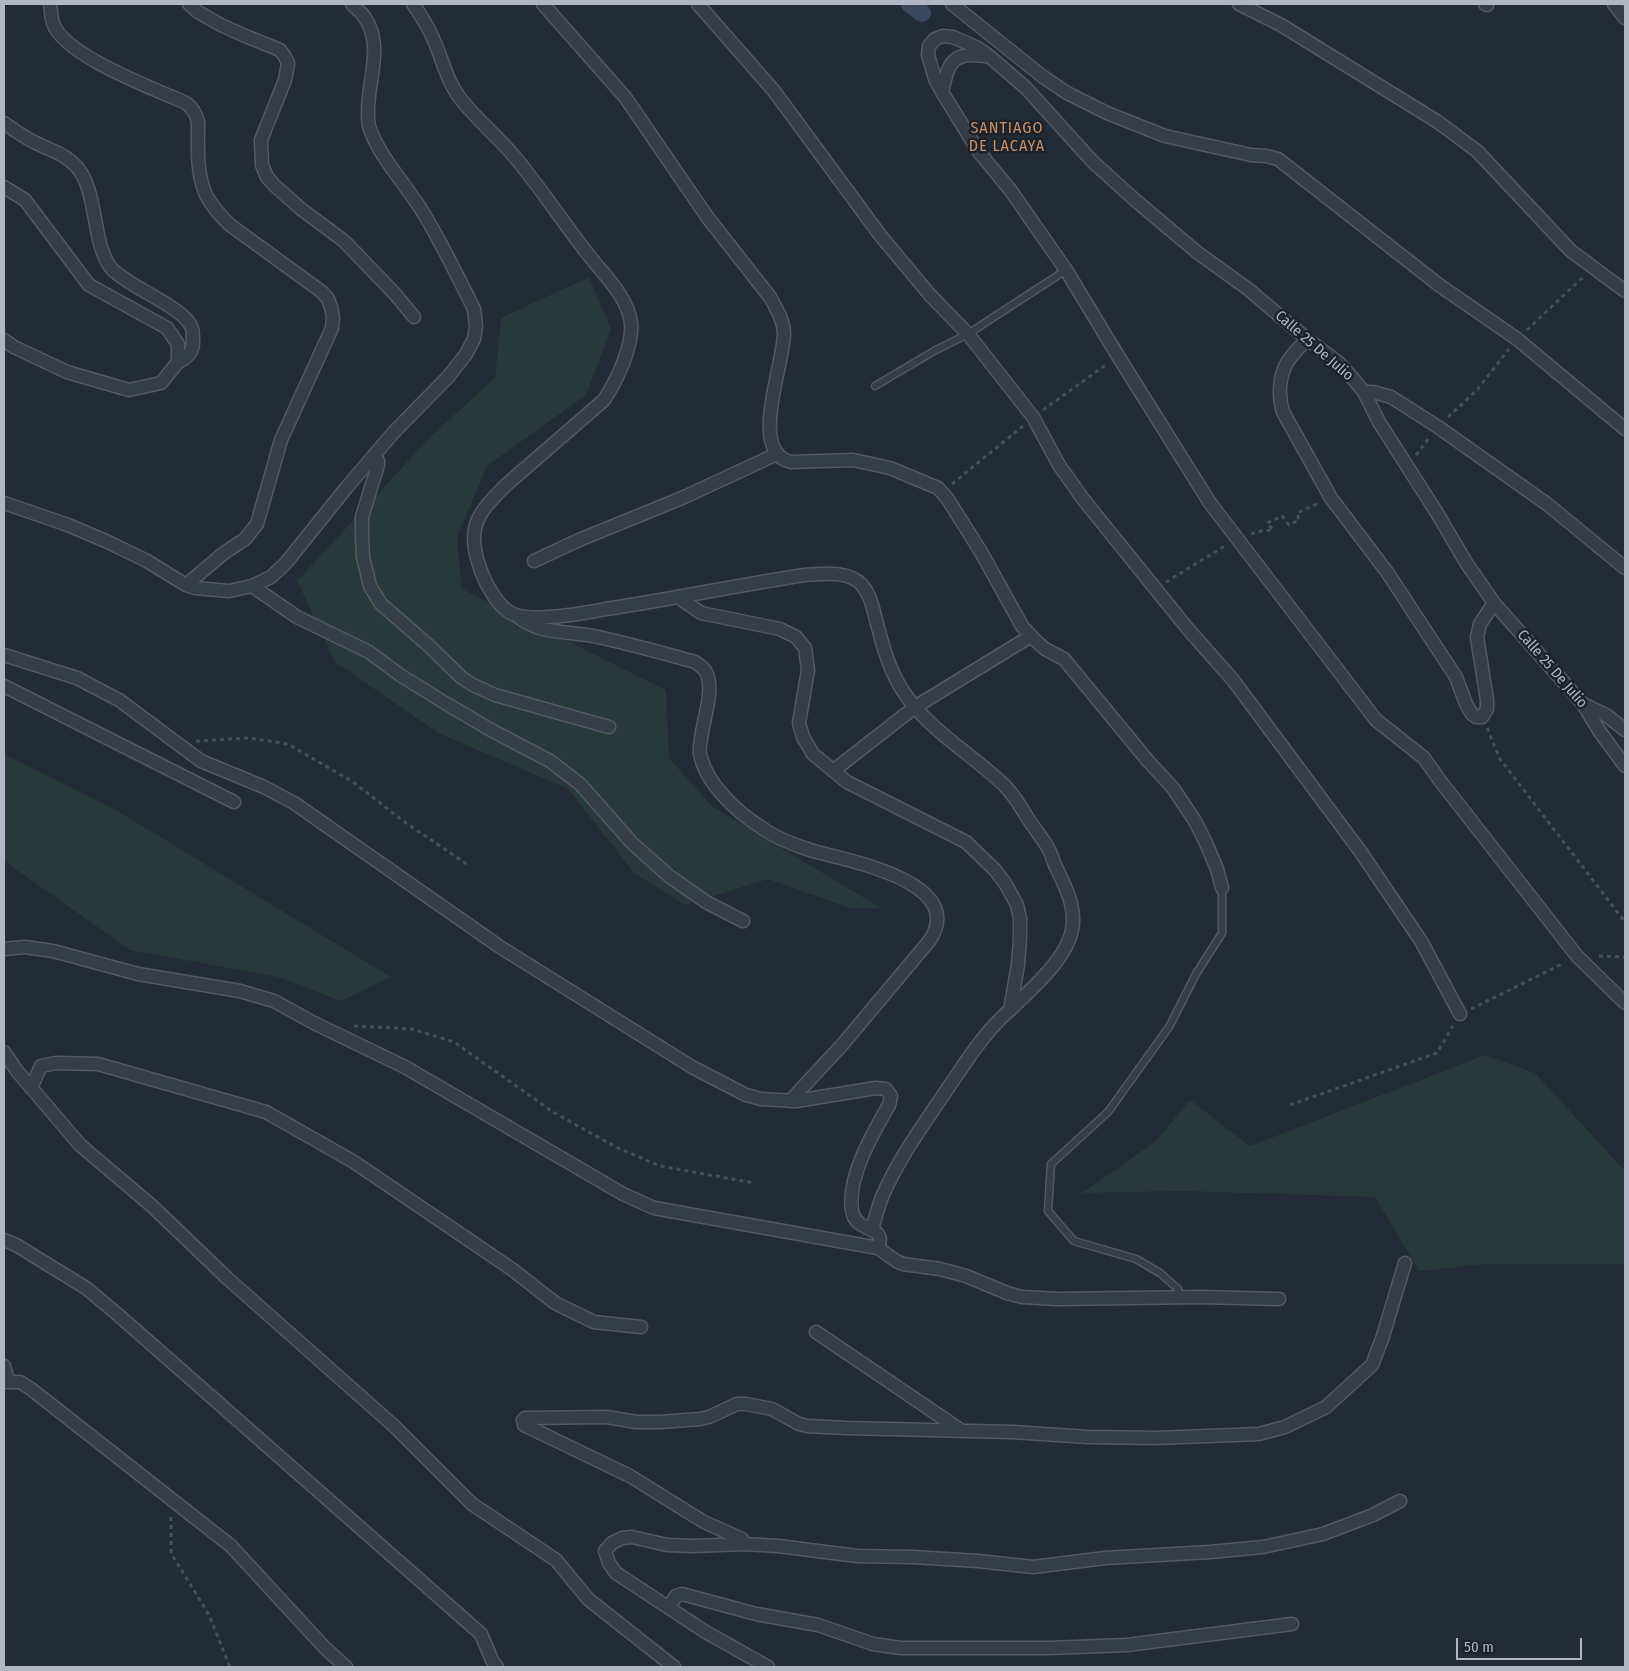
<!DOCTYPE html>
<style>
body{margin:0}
#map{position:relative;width:1629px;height:1671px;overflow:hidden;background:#222b36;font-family:"Fira Sans Condensed",sans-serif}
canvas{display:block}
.frame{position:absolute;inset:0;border:5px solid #b0b7c3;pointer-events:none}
.scale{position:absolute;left:1456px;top:1638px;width:126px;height:22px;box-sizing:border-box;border:2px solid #b0b7c3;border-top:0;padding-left:6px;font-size:15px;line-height:18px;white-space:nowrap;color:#b0b7c3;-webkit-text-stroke:4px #1b222b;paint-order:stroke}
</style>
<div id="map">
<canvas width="1629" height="1671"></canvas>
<div class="frame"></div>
<div class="scale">50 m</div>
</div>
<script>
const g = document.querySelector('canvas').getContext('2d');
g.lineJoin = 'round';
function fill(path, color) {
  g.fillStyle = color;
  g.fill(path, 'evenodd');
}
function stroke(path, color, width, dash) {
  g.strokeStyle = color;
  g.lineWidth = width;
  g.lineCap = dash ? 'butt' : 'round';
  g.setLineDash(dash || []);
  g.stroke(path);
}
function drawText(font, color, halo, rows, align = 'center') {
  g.font = font + ' "Fira Sans Condensed",sans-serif';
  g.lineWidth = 5;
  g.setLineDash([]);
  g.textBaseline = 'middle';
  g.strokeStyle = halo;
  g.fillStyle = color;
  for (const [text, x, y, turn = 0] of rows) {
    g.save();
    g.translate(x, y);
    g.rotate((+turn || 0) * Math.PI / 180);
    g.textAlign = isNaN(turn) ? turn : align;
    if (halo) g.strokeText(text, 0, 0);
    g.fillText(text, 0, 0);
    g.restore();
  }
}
const green = new Path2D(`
 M589 277 611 329 586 395 487 466 457 537 462 589 666 690 669 758 713 807 881 908H850L768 879 685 905 634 873 568 789 440 734 335 662 297 581 432 435 495 378 501 318Z
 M4 754 116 810 391 977 341 1001 278 977 130 950 4 861Z
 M1485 1055 1535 1073 1625 1171V1264H1489L1419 1271 1375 1197 1180 1191 1082 1193 1156 1141 1190 1100 1250 1146Z`);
const canal = new Path2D(`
 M910 4 922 13`);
const path = new Path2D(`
 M1527 330 1584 276
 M1043 410 1107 364
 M1448 417 1477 390 1509 349
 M1416 455 1429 438
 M952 484 1023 426
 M1251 534 1261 531 1273 530 1267 523 1282 516 1289 525 1299 520 1297 513 1319 503
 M1166 582 1225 546
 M1487 728 1500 759 1625 922
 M196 741 249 738 288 744 353 782 406 823 468 865
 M1599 956 1625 957
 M1471 1009 1564 963
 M354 1026 412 1029 454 1042 553 1112 616 1147 660 1166 754 1183
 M1290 1105 1437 1053 1453 1026
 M171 1517V1553L209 1615 230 1667`);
const service = new Path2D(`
 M875 386 934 351 968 334 1066 270
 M1181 1297 1178 1289 1160 1273 1136 1259 1074 1241 1048 1211 1051 1164 1108 1112 1169 1027 1196 974 1222 933V888`);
const minor = new Path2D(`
 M50 4C51 10 51 17 53 23 64 56 155 89 186 103 193 109 196 113 198 122 198 145 196 173 206 195 212 207 221 216 230 225L322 292 328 299 331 307 333 317 332 328 281 440 257 524 245 539 224 553 186 585
 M189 4 198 12 221 25 243 35 280 50 285 57 288 63 285 80 261 140 262 165 267 177 274 185 301 209 344 241 395 294 414 317
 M413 4C420 14 427 25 432 36 442 57 446 80 460 98 476 119 497 136 514 156 540 187 562 221 587 253 602 273 628 296 631 323 633 347 617 380 604 400L506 485C479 512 466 526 479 565 484 581 498 610 516 615 536 622 584 613 606 609 673 599 738 585 805 575 823 574 849 570 862 585 873 598 874 616 879 631 884 651 891 673 903 691 928 730 972 754 1005 786 1014 795 1020 806 1027 817 1033 827 1042 837 1048 848 1051 853 1053 860 1055 865 1063 882 1073 900 1073 919 1074 954 1033 987 1010 1010
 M543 4 625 97 708 218 770 297C776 308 783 319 784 332 785 363 747 452 791 462L853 460 890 468 938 488 947 498 981 552 1022 626 1035 640 1045 649 1064 659 1148 761 1173 788 1195 821 1206 843 1217 869 1222 888
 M698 4 774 91 880 235 930 295 968 334 1033 417 1059 465 1083 499 1188 629 1233 680 1360 851 1421 941 1460 1014
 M952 4 1042 76 1067 93 1107 113 1165 136 1251 155 1266 156 1278 159 1439 285 1517 339 1625 429
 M1239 4 1281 25 1438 122 1477 151 1571 251 1625 291
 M1485 4 1487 5
 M1614 4 1625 18
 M942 92C947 74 947 55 972 55 978 55 983 56 989 56
 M4 123C14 130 25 138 36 143 50 150 65 154 76 166 99 191 91 245 112 269 130 288 183 306 192 328 193 332 193 338 193 343 193 352 186 359 178 362
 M4 187 25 200 89 285 167 328 178 344V362L161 383 129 390 67 372 14 347 4 340
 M1307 339C1301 346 1293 353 1288 361 1279 375 1278 396 1283 412L1331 498 1387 572 1456 677 1466 704 1472 714 1476 717H1482L1487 709V700L1477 637 1480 624 1494 603
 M1364 392H1373L1391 397 1438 427 1547 504 1625 568
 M374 455 378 461V465L362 517V537L363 557 370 586 381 604 428 645 462 678 473 685 495 695 609 727
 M4 503 68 525 108 542 147 561 186 585 195 588 229 591 252 586 271 577 285 564 347 487 394 432 448 377 466 354 474 339 476 326 474 309C458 277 442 244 424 214 408 187 378 156 369 126 367 117 368 106 369 96 372 70 381 41 365 18 362 13 356 8 352 4
 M534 561 579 540 682 498 777 454
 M252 586 297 617 369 652 400 675 445 703 491 730 550 761 580 784 632 843 669 876 706 902 743 921
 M678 597 701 613 780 629 796 637 805 648 808 670 799 723 803 737 813 754 847 782 966 842 995 870 1005 883 1017 905 1020 918V938L1018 965 1010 1010C986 1030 968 1059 950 1085 926 1121 899 1157 882 1197 878 1207 875 1219 872 1230
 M517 616C541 636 569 630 598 637 630 644 663 653 695 662 699 665 704 668 706 672 715 690 703 719 701 739 700 744 699 749 700 754 706 784 737 812 762 828 776 838 794 845 810 850 844 860 968 881 930 940L842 1045 790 1101
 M4 655 77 678 94 687 119 700 201 761 264 787 294 803 500 947 692 1067 746 1095 761 1099 796 1101 876 1088 886 1089 891 1096 889 1105C873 1133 847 1177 852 1210 855 1235 888 1223 878 1248
 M4 686 234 802
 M1583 704 1606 715 1625 730
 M1625 766 1600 732 1583 704 1494 603 1467 564 1437 513 1379 422 1364 392 1350 375 1339 363 1307 339 1248 289 1198 253 1135 200 1093 162 1026 88 989 56 978 48 953 37 943 36 935 39 929 46 928 55 935 79 942 92 979 152 1011 191 1066 270 1118 356 1210 503 1376 720 1424 758 1441 782 1577 956 1625 1003
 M833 771 915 707 1031 636
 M4 949 25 947 53 951 138 974 240 991 274 1001 314 1023 405 1067 623 1194 654 1208 878 1248 896 1261 903 1264 940 1269 966 1276 1007 1293 1022 1297 1058 1299 1201 1297 1279 1299
 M4 1052 17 1071 80 1145 152 1206 227 1278 394 1426 472 1504 556 1560 588 1599 674 1667
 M31 1088 41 1066 56 1063 98 1064 266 1112 354 1162 513 1270 555 1303 594 1322 641 1327
 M4 1240 16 1245 86 1288 116 1313 481 1634 492 1660 497 1667
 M816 1332 962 1431
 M4 1366 8 1381
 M4 1382H20L31 1389 231 1546 325 1648 346 1667
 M744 1544 742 1539 704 1522 630 1476 524 1425 523 1420 525 1418 607 1417 636 1422H660L700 1419 709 1417 737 1404H746L772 1409 799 1424 807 1426 847 1428 1012 1432 1088 1437 1156 1438 1259 1434 1285 1427 1326 1407 1372 1365 1382 1339 1405 1263
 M669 1607 676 1596 682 1594 756 1614 818 1625 873 1644 901 1648H1049L1127 1645 1292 1624
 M768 1667 704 1631 616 1573 609 1563 605 1551 612 1543 622 1538 632 1537 667 1545 694 1546 744 1544 778 1546 857 1556 913 1557 978 1561 1033 1567 1105 1558 1210 1552 1263 1547 1323 1534 1373 1515 1400 1501`);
const streetNames = [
 ["Calle 25 De Julio",1314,346,41],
 ["Calle 25 De Julio",1552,669,49]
];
const neighbourhoodNames = [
 ["SANTIAGO",1007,129],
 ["DE LACAYA",1007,147]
];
fill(green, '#273939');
stroke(canal, '#39485e', 18);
stroke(service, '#535a64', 9);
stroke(minor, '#535a64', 15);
stroke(path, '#435456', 3, [4, 4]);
stroke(service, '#353d47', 6);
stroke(minor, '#353d47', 12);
drawText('15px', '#b0b7c3', '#1b222b', streetNames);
g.letterSpacing = '1px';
drawText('16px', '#ca8f64', '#1b222b', neighbourhoodNames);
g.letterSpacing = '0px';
</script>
